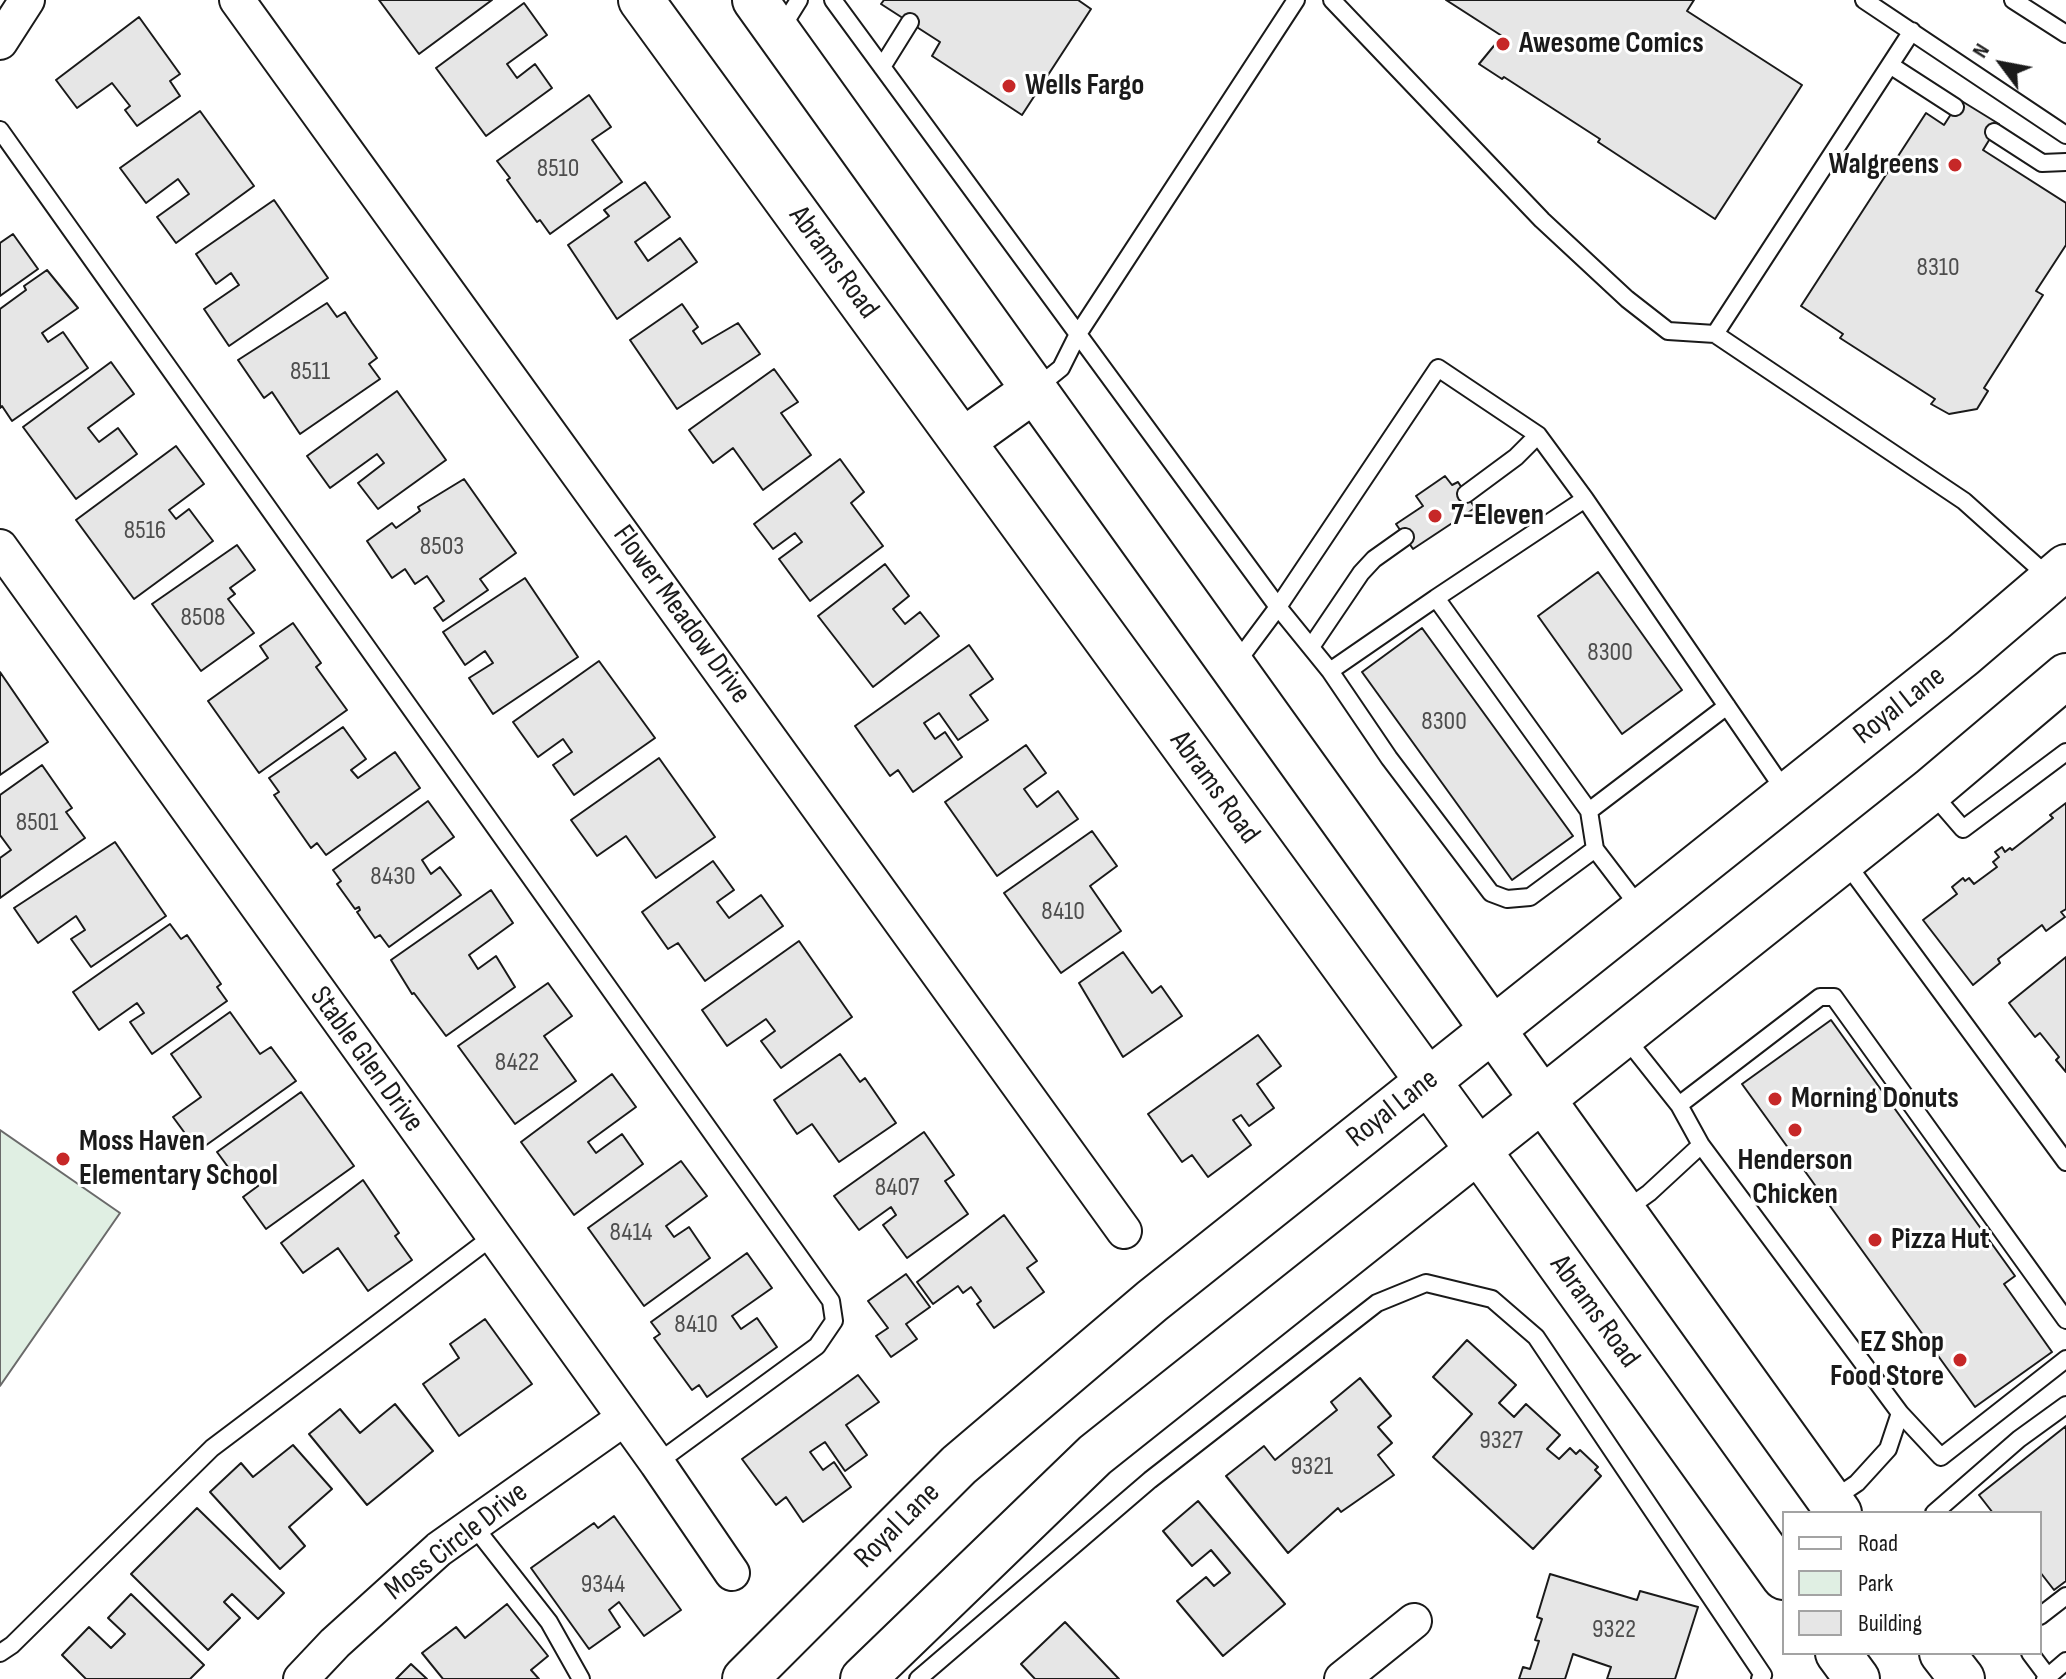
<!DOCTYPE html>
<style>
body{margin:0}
#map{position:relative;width:2066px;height:1679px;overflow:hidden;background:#fff;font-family:"Sofia Sans Condensed",sans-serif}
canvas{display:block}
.legend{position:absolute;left:1782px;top:1511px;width:260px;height:144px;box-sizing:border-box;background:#fff;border:2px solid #a3a3a3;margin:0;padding:10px 14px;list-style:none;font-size:24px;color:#1a1a1a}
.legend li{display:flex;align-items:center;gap:16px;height:40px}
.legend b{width:40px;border:2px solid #a3a3a3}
.north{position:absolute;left:1962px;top:24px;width:80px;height:80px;-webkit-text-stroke:6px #fff;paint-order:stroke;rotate:302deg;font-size:22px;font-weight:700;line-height:32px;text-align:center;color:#1a1a1a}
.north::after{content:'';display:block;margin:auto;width:28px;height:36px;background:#1a1a1a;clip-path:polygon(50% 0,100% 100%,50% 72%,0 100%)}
</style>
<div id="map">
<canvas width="2066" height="1679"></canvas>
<ul class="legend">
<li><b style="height:10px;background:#fff"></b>Road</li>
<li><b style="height:22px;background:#e0efe3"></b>Park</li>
<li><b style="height:22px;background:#e6e6e6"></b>Building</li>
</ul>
<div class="north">N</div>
</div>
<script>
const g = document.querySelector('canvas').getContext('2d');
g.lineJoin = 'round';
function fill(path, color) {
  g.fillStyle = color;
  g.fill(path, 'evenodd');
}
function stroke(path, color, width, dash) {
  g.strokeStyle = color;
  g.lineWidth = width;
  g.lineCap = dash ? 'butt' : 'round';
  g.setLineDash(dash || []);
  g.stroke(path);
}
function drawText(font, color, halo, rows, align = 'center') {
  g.font = font + ' "Sofia Sans Condensed",sans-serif';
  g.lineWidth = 6;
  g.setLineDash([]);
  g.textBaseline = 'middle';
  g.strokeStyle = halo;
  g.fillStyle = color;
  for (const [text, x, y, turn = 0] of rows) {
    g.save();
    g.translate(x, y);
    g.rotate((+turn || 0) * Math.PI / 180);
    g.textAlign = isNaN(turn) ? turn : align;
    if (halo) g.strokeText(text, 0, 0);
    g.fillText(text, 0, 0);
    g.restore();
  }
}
const green = new Path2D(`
 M0 1130 120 1213 0 1386Z`);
const building = new Path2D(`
 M379 0H492L419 54Z
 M884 0H1078L1091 9 1022 115 932 56 940 42 881 4Z
 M1446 0H1694L1687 11 1802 85 1715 219 1598 142 1600 139 1504 77 1502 79 1479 64 1502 36Z
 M524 3 547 35 507 64 517 78 535 64 552 88 486 136 436 68Z
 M139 17 180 74 170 81 180 96 137 126 125 110 130 106 112 83 77 108 56 80Z
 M589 95 611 127 592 140 622 182 550 234 540 220 537 222 507 180 510 178 497 161Z
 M1960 100 1999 124 1983 150 2066 203V245L2036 291 2043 295 1984 388 1988 391 1977 409 1949 414 1931 404 1935 399 1840 338 1843 334 1801 306 1926 113 1944 125Z
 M200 111 254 186 176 243 157 217 189 194 178 179 146 203 120 168Z
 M645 182 670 217 635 242 648 261 680 238 697 262 617 319 568 245 609 216 604 210Z
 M274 200 328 278 229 346 204 309 239 285 231 273 216 284 196 254Z
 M13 234 38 269 0 296V243Z
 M47 270 78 308 42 333 48 342 63 332 88 368 12 421 2 406 0 408V309L26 290 24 286Z
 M327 303 337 317 345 312 352 323 377 358 369 364 380 379 300 434 272 392 264 398 238 360Z
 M682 304 698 327 693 331 702 344 738 323 760 354 677 409 630 340Z
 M111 362 134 394 88 428 99 442 118 428 137 454 76 499 23 427Z
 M774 369 798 402 781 413 811 455 763 490 733 448 713 463 689 430Z
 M397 391 446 460 378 509 358 483 384 463 377 454 330 488 307 456Z
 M176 446 204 484 169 510 176 519 189 509 213 541 134 599 76 520Z
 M840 459 864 492 851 503 883 546 810 601 779 559 802 542 795 533 773 549 754 524Z
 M1445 476 1452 485 1458 482 1475 508 1413 549 1396 524 1423 506 1416 496Z
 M464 479 516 553 480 579 488 590 443 621 434 608 444 601 427 576 415 584 405 569 392 578 367 541 392 523 396 528 420 511 418 507Z
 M237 545 255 570 230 588 235 594 228 599 254 633 201 671 152 604Z
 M885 564 909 596 893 609 905 624 920 612 939 636 873 687 818 616Z
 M1598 572 1682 690 1622 734 1538 616Z
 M525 578 578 657 493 714 469 678 493 663 485 651 465 665 443 632Z
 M293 623 321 663 316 667 347 710 259 773 208 701 268 658 260 646Z
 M1422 628 1573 836 1512 880 1362 672Z
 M969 645 993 679 970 695 988 720 958 740 939 713 924 723 935 739 945 732 962 757 913 792 898 770 890 776 855 726Z
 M599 661 655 738 574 795 553 765 572 752 563 739 538 757 513 722Z
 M0 672 48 742 0 775Z
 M343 727 366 759 351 770 358 778 395 752 420 788 326 855 317 843 311 848 274 795 279 792 269 778Z
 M1026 745 1046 773 1024 789 1037 807 1058 791 1078 819 997 876 945 802Z
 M659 758 715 837 656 878 626 836 597 856 571 820Z
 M42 765 72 808 66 812 85 838 0 898V858L11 850 0 835V795Z
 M428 801 454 837 422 860 431 874 440 867 461 895 389 947 380 935 375 938 357 912 360 910 359 907 355 909 337 884 341 881 333 870Z
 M2066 803V909L2061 912 2065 917 2046 931 2042 925 1998 959 2000 963 1973 985 1923 920 1957 894 1952 887 1963 878 1965 881 1969 878 1974 884 1997 867 1993 862 1999 857 1995 852 2002 847 2005 852 2010 848 2012 850 2053 818 2050 815Z
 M1092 831 1117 866 1090 886 1121 931 1061 973 1004 893Z
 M115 842 166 916 91 967 71 939 85 930 76 916 38 943 14 908Z
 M713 861 734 890 717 902 729 918 761 895 783 926 705 981 678 943 668 949 642 912Z
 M491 890 513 923 469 955 478 969 496 956 515 987 446 1036 414 993 412 994 391 960Z
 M170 924 181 939 187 935 221 984 217 987 227 1001 152 1054 130 1022 144 1013 137 1003 99 1030 73 992Z
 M799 941 852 1017 781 1068 761 1041 775 1031 766 1019 727 1046 702 1010Z
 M1123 952 1152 993 1161 986 1182 1016 1123 1057 1079 983Z
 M2066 957V1072L2056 1060 2059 1057 2040 1033 2035 1037 2009 1003Z
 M548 983 572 1016 544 1036 576 1081 515 1124 458 1046Z
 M230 1012 260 1054 271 1047 296 1081 198 1151 173 1117 201 1097 171 1054Z
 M1831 1020 2015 1276 2004 1284 2052 1352 1975 1407 1742 1084Z
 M1258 1035 1281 1066 1257 1084 1274 1108 1249 1126 1241 1115 1233 1120 1251 1145 1208 1177 1192 1155 1182 1162 1148 1114Z
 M840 1054 860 1082 865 1078 896 1123 839 1162 812 1124 797 1134 774 1100Z
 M612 1074 636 1107 588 1142 596 1153 622 1134 643 1164 574 1215 521 1142Z
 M301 1092 354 1166 266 1229 243 1197 258 1186 253 1178 242 1186 217 1152Z
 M924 1132 954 1175 945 1181 968 1214 907 1258 883 1225 896 1215 891 1207 859 1230 834 1196Z
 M681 1161 707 1196 666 1226 674 1237 689 1227 710 1258 644 1306 588 1228Z
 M363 1180 399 1233 395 1236 412 1260 368 1291 338 1248 303 1273 281 1243Z
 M1004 1215 1037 1261 1027 1268 1044 1292 994 1328 977 1304 981 1301 971 1287 963 1293 958 1286 933 1304 917 1282Z
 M747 1253 772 1288 732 1316 741 1329 757 1318 777 1347 707 1397 699 1385 692 1390 654 1338 660 1334 651 1322Z
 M906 1274 930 1307 906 1324 917 1339 891 1357 876 1336 888 1328 868 1301Z
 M485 1319 532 1384 459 1436 423 1384 459 1358 450 1344Z
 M1467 1340 1516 1385 1499 1403 1514 1417 1526 1404 1560 1435 1547 1449 1559 1459 1570 1448 1576 1454 1580 1450 1598 1467 1595 1470 1601 1476 1533 1549 1433 1457 1472 1414 1433 1377Z
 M858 1375 879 1402 846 1425 867 1455 845 1471 825 1442 810 1452 823 1470 834 1462 851 1487 803 1522 786 1497 776 1505 742 1459Z
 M1360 1378 1391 1416 1378 1427 1392 1443 1378 1455 1394 1475 1341 1512 1338 1508 1288 1553 1226 1476 1264 1446 1275 1460 1337 1410 1331 1402Z
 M395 1404 433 1451 367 1505 309 1434 340 1409 360 1433Z
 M2066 1426V1581L2054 1590 2040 1572V1513H1993L1979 1495Z
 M293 1445 332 1489 289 1527 305 1546 280 1569 210 1492 241 1463 253 1477Z
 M1198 1501 1285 1604 1223 1656 1177 1601 1206 1577 1214 1586 1230 1573 1211 1550 1192 1566 1163 1531Z
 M197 1508 284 1593 258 1619 232 1594 224 1602 240 1618 208 1650 131 1574Z
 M614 1516 681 1610 644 1636 619 1602 609 1610 620 1627 589 1649 531 1568 594 1523 598 1528Z
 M1550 1574 1637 1600 1640 1591 1698 1607 1675 1679H1607L1611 1667 1573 1654 1565 1679H1519L1523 1667 1530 1669 1539 1641 1535 1640 1542 1619 1537 1617Z
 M131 1594 204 1665 190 1679H86L62 1655 89 1627 111 1648 125 1634 108 1618Z
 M507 1604 548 1656 531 1670 539 1679H443L422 1653 456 1627 465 1638Z
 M1065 1622 1119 1679H1035L1021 1664Z
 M411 1664 427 1679H396Z`);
const lane = new Path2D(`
 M833 0 1278 607 1330 671
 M1332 0 1542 220 1627 299 1668 331 1715 334 1964 501 2051 579
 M1864 0 2066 135
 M2013 0 2066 34
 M781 29 799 0
 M1890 65 1955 107
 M882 67 910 22
 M0 130 831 1301 834 1321 817 1346 657 1463
 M1994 132 2042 163 2066 162
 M1715 334 1912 31
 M1035 389 1061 368 1078 334 1296 0
 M1466 494 1516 457 1538 435
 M1436 598 1589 811 1595 849 1530 897 1507 899 1491 893 1389 758 1330 671Z
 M1436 598 1585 499
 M1311 647 1361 573 1374 559 1405 537
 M1234 666 1278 607 1438 368 1538 435 1585 499 1787 794
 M1931 792 1963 829 2066 752
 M1589 811 1727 706
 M1595 849 1640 908
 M1844 860 2066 1162
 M1625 1037 1679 1105 1701 1145 1900 1413 1888 1449 1857 1483 1832 1500
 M1679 1105 1820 997H1834L2066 1320
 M1624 1211 1649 1193 1701 1145
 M1900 1413 1941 1457 2066 1359
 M1934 1513 2019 1439 2066 1405
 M473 1525 549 1622 581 1679
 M2040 1616 2066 1596
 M0 1653 12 1645 212 1448 492 1237
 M2030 1653 2048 1677
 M918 1679 1150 1480 1377 1303 1426 1283 1492 1299 1536 1337 1763 1675 1760 1679
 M2045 1679 2066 1661`);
const street = new Path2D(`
 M237 0 1124 1231
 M0 42 27 0
 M0 547 657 1463 732 1573
 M301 1679 335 1643 439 1549 623 1419
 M1342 1679 1414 1621`);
const secondary = new Path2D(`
 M641 0 1478 1150 1784 1577
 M755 0 1839 1513
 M963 441 1034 390
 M1838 1653 1857 1679
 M1942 1653 1962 1679
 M745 1679 959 1465 1152 1301 1963 655 2066 567
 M863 1679 1095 1455 1930 791 2066 676`);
const markers = [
 [1503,44,8,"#c62828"],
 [1009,86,8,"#c62828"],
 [1955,165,8,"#c62828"],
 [1435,516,8,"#c62828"],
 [1775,1099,8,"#c62828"],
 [1795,1130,8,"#c62828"],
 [63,1159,8,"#c62828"],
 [1875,1240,8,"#c62828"],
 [1960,1360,8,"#c62828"]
];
const numberNames = [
 ["8510",558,169],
 ["8310",1938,268],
 ["8511",310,372],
 ["8516",145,531],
 ["8503",442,547],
 ["8508",203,618],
 ["8300",1610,653],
 ["8300",1444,722],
 ["8501",37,823],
 ["8430",393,877],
 ["8410",1063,912],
 ["8422",517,1063],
 ["8407",897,1188],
 ["8414",631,1233],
 ["8410",696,1325],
 ["9327",1501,1441],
 ["9321",1312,1467],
 ["9344",603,1585],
 ["9322",1614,1630]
];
const poiNames = [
 ["Awesome Comics",1519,44],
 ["Wells Fargo",1025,86],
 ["Walgreens",1939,165,"right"],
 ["7-Eleven",1451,516],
 ["Morning Donuts",1791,1099],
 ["Moss Haven",79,1142],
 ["Elementary School",79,1176],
 ["Henderson",1795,1161,"center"],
 ["Chicken",1795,1195,"center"],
 ["Pizza Hut",1891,1240],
 ["EZ Shop",1944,1343,"right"],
 ["Food Store",1944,1377,"right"]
];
const streetNames = [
 ["Abrams Road",833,263,54],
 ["Flower Meadow Drive",681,615,54],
 ["Royal Lane",1900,706,-38],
 ["Abrams Road",1214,788,54],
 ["Stable Glen Drive",366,1060,54],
 ["Royal Lane",1393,1109,-38],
 ["Abrams Road",1594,1312,54],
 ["Royal Lane",898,1526,-45],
 ["Moss Circle Drive",457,1542,-38]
];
fill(green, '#e0efe3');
stroke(green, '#6a6a6a', 2);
fill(building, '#e6e6e6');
stroke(building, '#1a1a1a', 2);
stroke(lane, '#1a1a1a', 20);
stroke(street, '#1a1a1a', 38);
stroke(secondary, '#1a1a1a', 48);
stroke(lane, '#fff', 16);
stroke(street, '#fff', 34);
stroke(secondary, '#fff', 44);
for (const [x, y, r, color] of markers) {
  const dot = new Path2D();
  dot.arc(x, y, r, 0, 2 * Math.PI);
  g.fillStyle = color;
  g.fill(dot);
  stroke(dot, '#fff', 3);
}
drawText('26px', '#4d4d4d', null, numberNames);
drawText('bold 30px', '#1a1a1a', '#fff', poiNames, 'left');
drawText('30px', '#1a1a1a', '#fff', streetNames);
</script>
